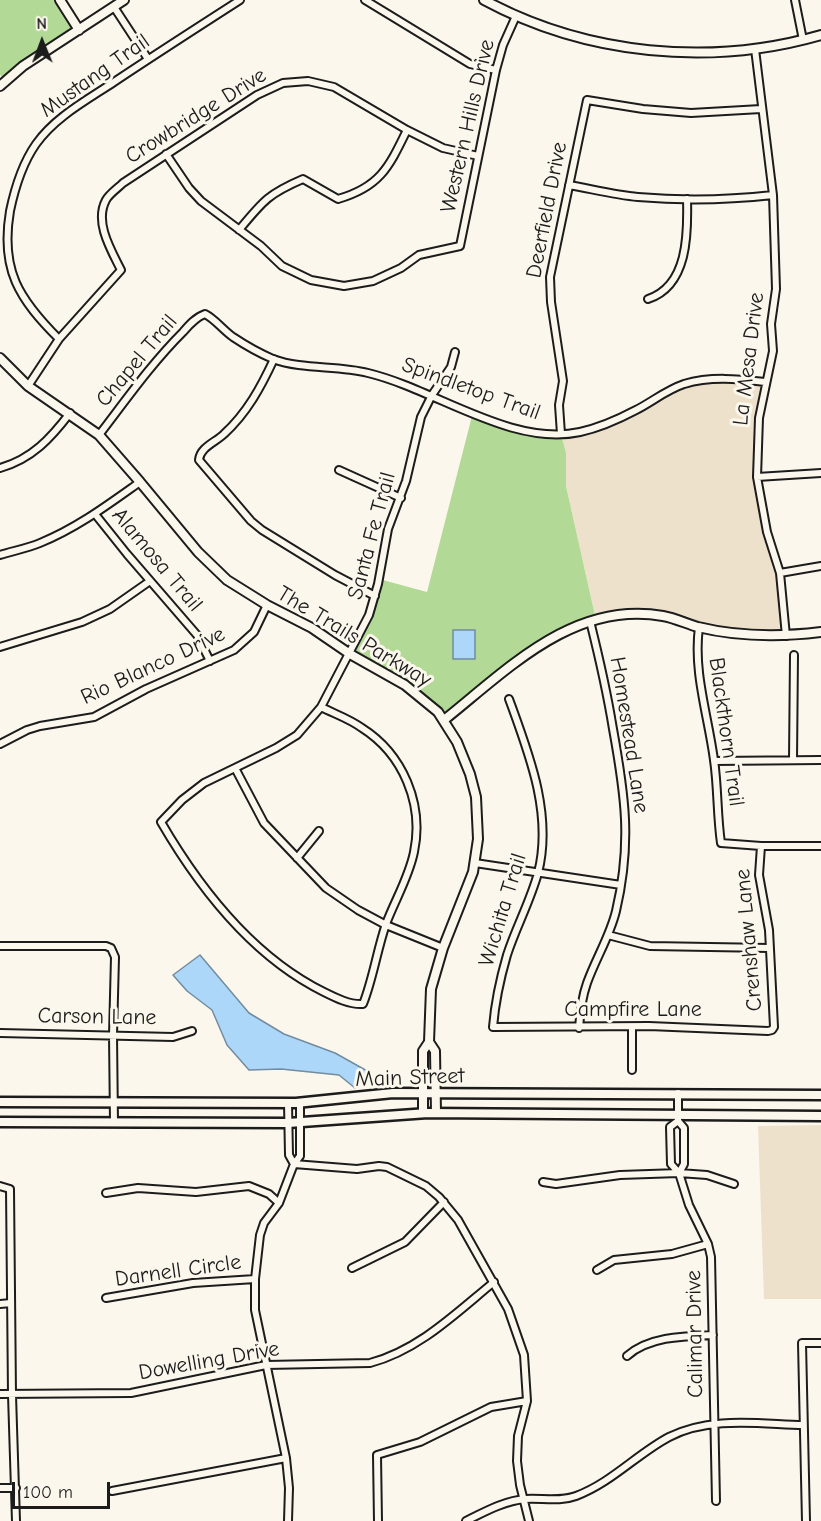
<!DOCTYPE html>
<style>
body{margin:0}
#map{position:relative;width:821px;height:1521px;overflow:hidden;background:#fbf7ec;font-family:"Comic Neue",sans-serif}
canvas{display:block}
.north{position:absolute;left:12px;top:12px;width:60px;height:60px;-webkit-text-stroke:4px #fbf7ec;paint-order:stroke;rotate:359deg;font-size:16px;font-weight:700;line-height:24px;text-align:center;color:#1c1c1c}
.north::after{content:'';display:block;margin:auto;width:21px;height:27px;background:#1c1c1c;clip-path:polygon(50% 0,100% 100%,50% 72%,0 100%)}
.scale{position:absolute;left:12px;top:1482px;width:98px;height:27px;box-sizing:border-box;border:3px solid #1c1c1c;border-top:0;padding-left:8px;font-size:18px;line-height:21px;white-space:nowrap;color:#1c1c1c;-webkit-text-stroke:4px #fbf7ec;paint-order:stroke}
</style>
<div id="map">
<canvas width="821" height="1521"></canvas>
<div class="north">N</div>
<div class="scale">100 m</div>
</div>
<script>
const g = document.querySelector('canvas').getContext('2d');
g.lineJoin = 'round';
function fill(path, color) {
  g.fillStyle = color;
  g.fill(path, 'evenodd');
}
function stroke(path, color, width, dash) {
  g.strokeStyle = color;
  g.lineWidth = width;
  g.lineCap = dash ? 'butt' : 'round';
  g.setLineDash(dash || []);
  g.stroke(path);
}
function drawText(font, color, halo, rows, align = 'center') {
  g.font = font + ' "Comic Neue",sans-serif';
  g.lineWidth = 6;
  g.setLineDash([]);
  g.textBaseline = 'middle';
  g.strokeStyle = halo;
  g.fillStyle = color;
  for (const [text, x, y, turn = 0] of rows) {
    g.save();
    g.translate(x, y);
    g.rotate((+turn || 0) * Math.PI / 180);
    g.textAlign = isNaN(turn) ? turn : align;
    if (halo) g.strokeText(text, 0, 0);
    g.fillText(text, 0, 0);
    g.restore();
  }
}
const built = new Path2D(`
 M703 380 765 382 759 418 757 477 780 573 786 636 739 634 633 613 596 620 566 486V453L561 434 581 432 612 420 682 385Z
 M821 1125V1299H764L758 1126Z`);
const green = new Path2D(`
 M0 0H60L79 30 6 80 0 75Z
 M473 412 511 428 561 434 566 453V486L596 620 549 639 444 720 420 695 350 654 369 615 379 579 427 592Z`);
const water = new Path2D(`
 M453 630H475V659H453Z
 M200 955 249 1013 284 1034 335 1053 369 1072 355 1088 339 1075 281 1069 249 1070 227 1045 212 1010 187 991 173 975Z`);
const minor = new Path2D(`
 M365 0 470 64 496 70
 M795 0 803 40
 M114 7 148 59
 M755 49 773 195 776 289 771 324 773 351 759 418 757 477 767 532 780 573 786 636
 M166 154 189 188 201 201 261 246 282 266 311 280 344 286 373 281 401 268 419 255 460 246 496 70 503 45 516 16
 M569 185C592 189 615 195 638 197 683 201 728 200 773 195
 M239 230C263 201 268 194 303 179L338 199C380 187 389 167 407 130
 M648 299C688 286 688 234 687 199
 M59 339C19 299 0 270 10 211 15 187 22 164 36 144 55 117 87 100 114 82 156 54 198 27 240 0
 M274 359C261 387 247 413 224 434 216 442 200 447 199 460L251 521 262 530 335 575 375 596
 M28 386 59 339 121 270C111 250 94 222 106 200 109 194 118 188 123 183L257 95 283 83 308 81 334 87 407 130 443 148 478 156
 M561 434 559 405 563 381 551 302 550 277 587 100 643 109 691 113 761 109
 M99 435C126 400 151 364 183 332 189 325 196 317 205 314 215 319 223 330 233 337 245 345 259 353 273 359 303 370 337 365 368 373 435 389 511 447 580 432 598 428 619 419 636 410 652 402 666 390 684 384 711 376 738 379 765 382
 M0 468C32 459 51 438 70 413
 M339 470 401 498
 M757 477 821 473
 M95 514 127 554 197 635 210 661
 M0 555C13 551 28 548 40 543 77 528 109 504 140 482
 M780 573 821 566
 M699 627C693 672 708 715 714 760 718 787 717 816 721 843L761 846H821
 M0 647 82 622 110 609 150 581
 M509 699C529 754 553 814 538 873 530 902 516 927 507 955 500 979 495 1003 493 1027L649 1026 768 1031 772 1030 774 1027 769 930 759 875 761 846
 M321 707C335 714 350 719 362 728 403 754 424 804 414 852 409 877 395 900 386 924 377 950 373 979 363 1004 350 1005 336 998 324 992 253 957 200 889 161 822L182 800 204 783 276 748 297 735 321 707 369 615 378 584 388 529 406 481 421 417 432 395 451 367 455 352
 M0 744 27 730 40 726 94 717 146 689 234 650 254 632 267 605
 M793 760 794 655
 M714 761 821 760
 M235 768 264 823 326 888 358 910 386 925 443 948
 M297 858 319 831
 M475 863 621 885
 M608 935 650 946 769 948
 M0 946H106L111 948 115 957 113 1035 114 1123
 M632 1027V1070
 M579 1028C580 1013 582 997 587 983 596 958 610 936 616 911 632 843 625 795 613 729 607 692 599 657 590 621
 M0 1033 173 1037 192 1031
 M678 1093V1121L684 1128V1164L679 1173
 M288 1103 289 1155 294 1164
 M678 1121 670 1127 671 1164 679 1173 689 1205 708 1244 711 1257 716 1501
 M294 1164 357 1169 379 1166 387 1167 426 1186 439 1197 458 1220 508 1309 524 1355 527 1401 518 1436 517 1461 520 1485 529 1521
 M543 1182 556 1184 620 1175 679 1173 707 1175 734 1184
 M0 1186 10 1189 12 1395 16 1521
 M106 1193 138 1188 196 1192 249 1186 269 1194 279 1203
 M352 1268 405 1242 444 1202
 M597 1270 614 1260 672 1254 708 1244
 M106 1298 193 1283 255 1279
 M0 1304 11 1303
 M627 1356C649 1336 686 1336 713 1335
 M0 1394 131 1393 266 1365 370 1363C419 1350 456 1313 494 1282
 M0 1488H16
 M112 1491 286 1458
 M288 1521 289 1488 286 1458 255 1310V1279L260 1235 264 1223 279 1203 294 1164 300 1156V1102
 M378 1521 377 1455 420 1442 491 1407 527 1401
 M466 1521C484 1512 506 1500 526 1499 542 1498 560 1502 576 1496 611 1483 637 1454 669 1437 710 1416 759 1424 803 1425
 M806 1521 802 1343H821`);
const tertiary = new Path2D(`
 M60 0 79 30
 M484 0C586 55 710 67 821 35
 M0 86 23 66 124 0
 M0 358 28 386 99 435 140 482 198 552 227 580 267 605 312 628 350 654 405 685 438 712 457 742 470 774 476 797 478 839 473 872 443 948 431 989 429 1042 423 1051V1113
 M444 720C508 669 574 600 663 616 675 618 687 624 698 627 739 637 780 637 821 632
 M429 1042 435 1051 436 1113`);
const secondary = new Path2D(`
 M0 1102 296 1103 393 1093 821 1095
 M0 1122 288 1123 428 1113 821 1116`);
const streetNames = [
 ["Mustang Trail",95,76,-35],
 ["Crowbridge Drive",196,116,-32],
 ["Western Hills Drive",468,126,-77],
 ["Deerfield Drive",547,210,-79],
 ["La Mesa Drive",749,359,-83],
 ["Chapel Trail",137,361,-50],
 ["Spindletop Trail",471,389,20],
 ["Santa Fe Trail",372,536,-75],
 ["Alamosa Trail",157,560,50],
 ["The Trails Parkway",354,637,31],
 ["Rio Blanco Drive",153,666,-25],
 ["Blackthorn Trail",726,732,82],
 ["Homestead Lane",629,735,81],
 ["Wichita Trail",503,910,-73],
 ["Crenshaw Lane",749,940,-95],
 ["Campfire Lane",633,1010],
 ["Carson Lane",97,1017,1],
 ["Main Street",410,1078,-2],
 ["Darnell Circle",178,1271,-8],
 ["Calimar Drive",695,1334,-91],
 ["Dowelling Drive",209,1361,-10]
];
fill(built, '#eee1cc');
fill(green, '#b2da96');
fill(water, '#acd7f8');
stroke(water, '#728ca0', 1.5);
stroke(minor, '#1c1c1c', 10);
stroke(tertiary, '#1c1c1c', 12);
stroke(secondary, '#1c1c1c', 13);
stroke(minor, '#fbf7ec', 6);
stroke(tertiary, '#fbf7ec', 8);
stroke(secondary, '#fbf7ec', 8);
drawText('22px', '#1c1c1c', '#fbf7ec', streetNames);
</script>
